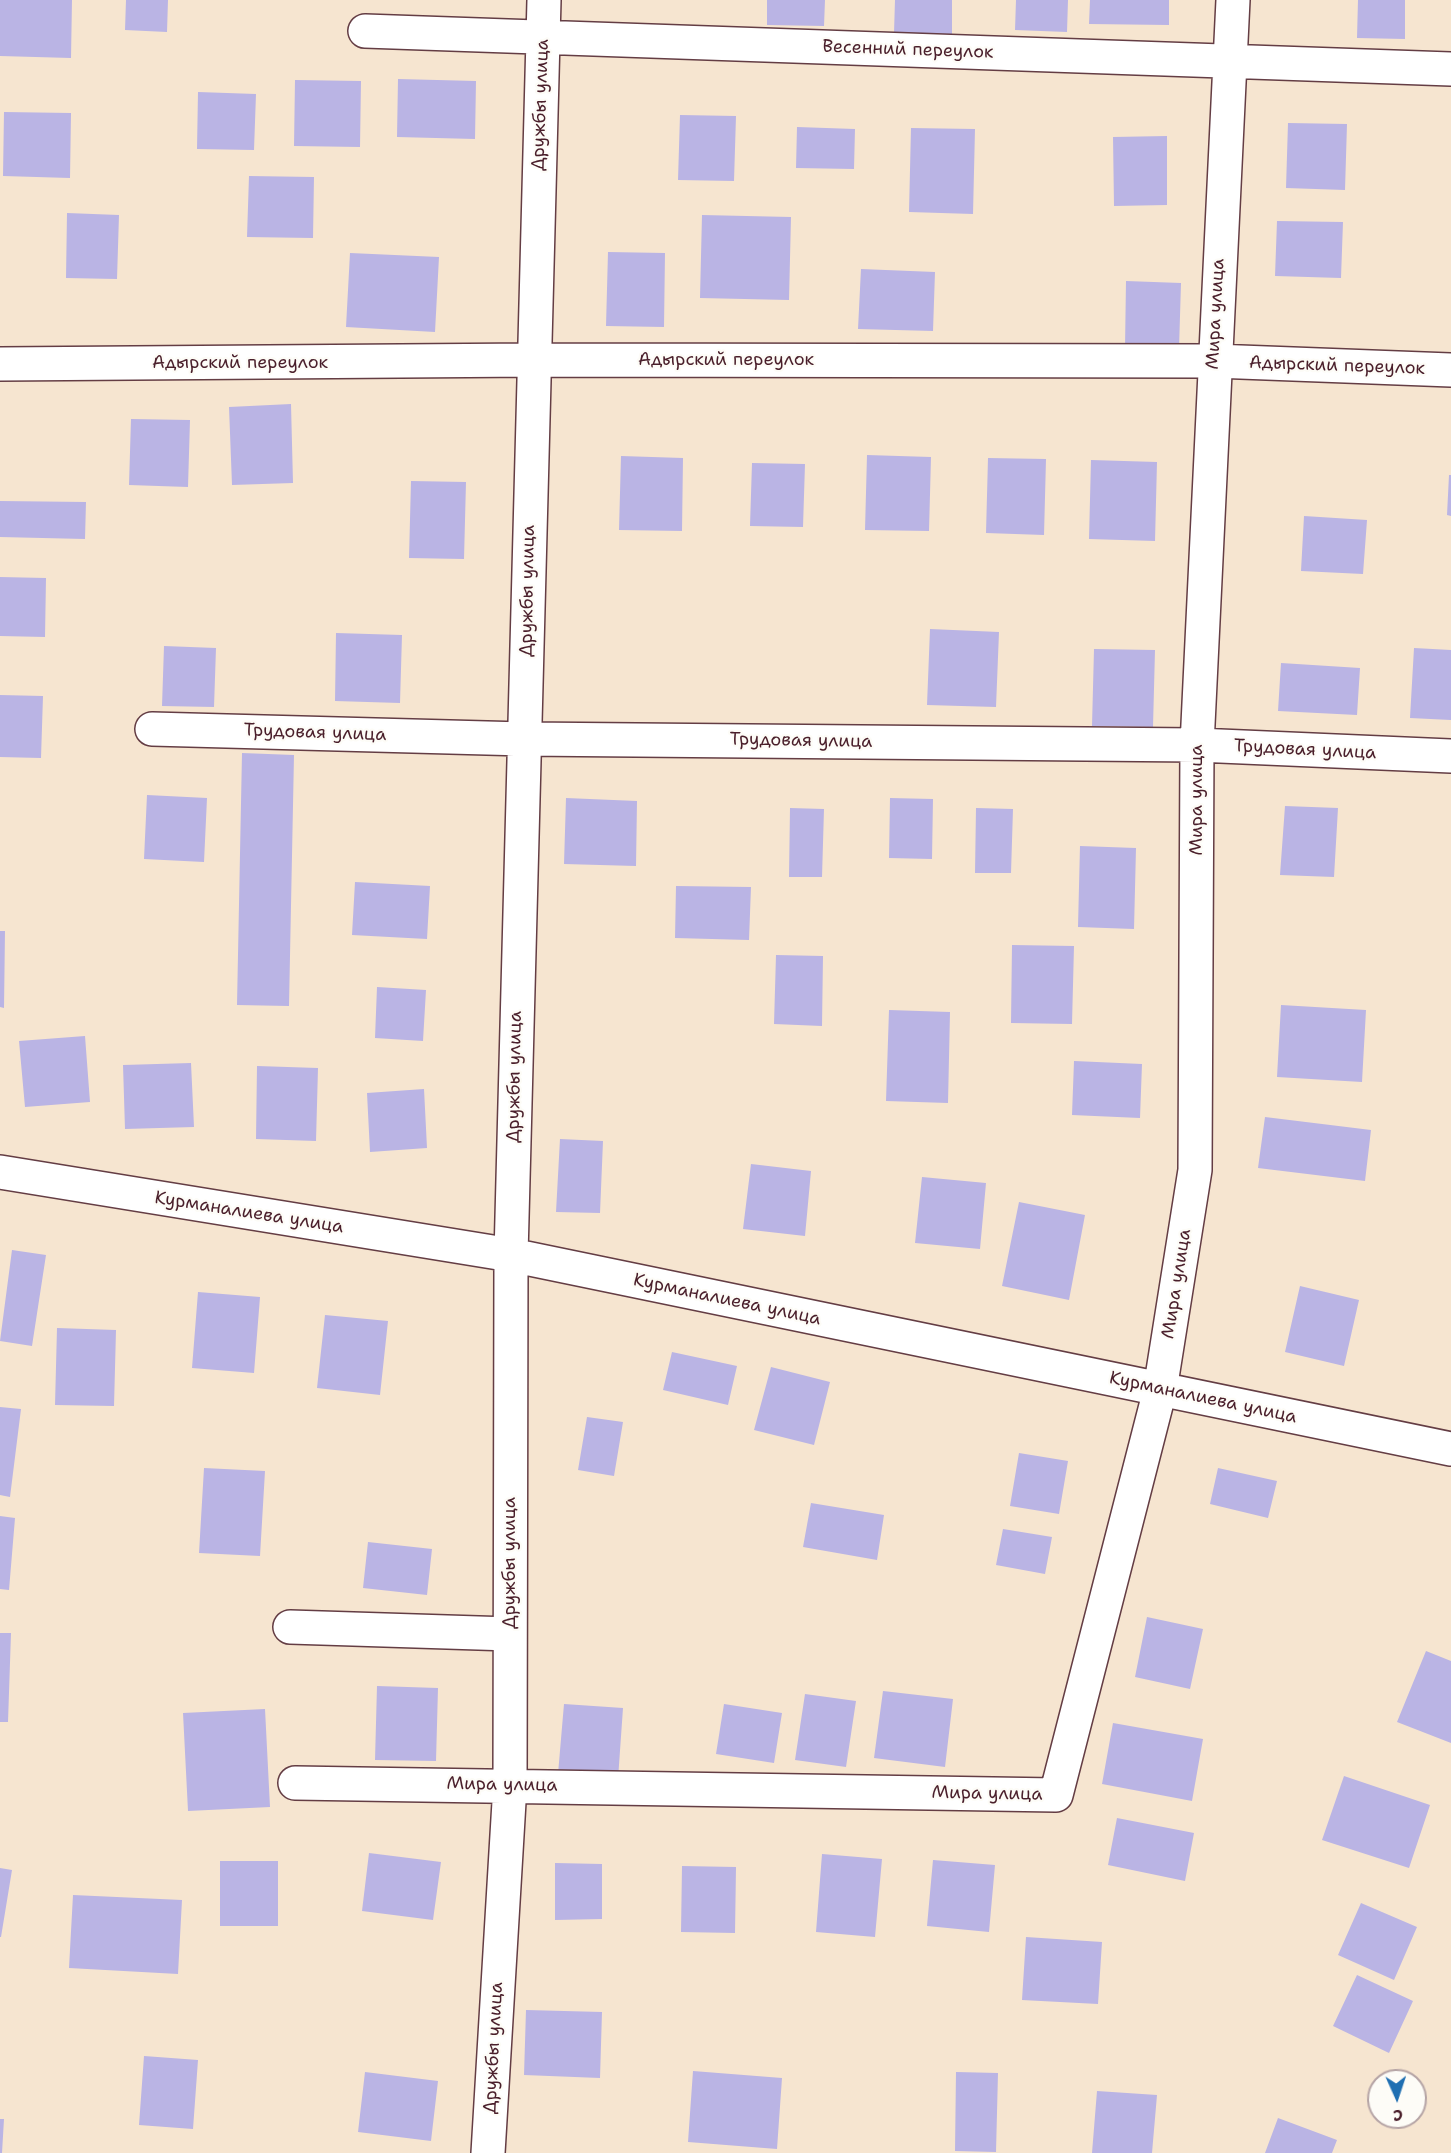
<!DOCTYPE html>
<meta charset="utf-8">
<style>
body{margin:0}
#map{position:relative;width:1451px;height:2153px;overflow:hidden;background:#f6e5d0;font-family:"Shantell Sans",sans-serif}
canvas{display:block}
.north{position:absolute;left:1367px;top:2069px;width:60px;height:60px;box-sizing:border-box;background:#fdfcf7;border:2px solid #b5a4a5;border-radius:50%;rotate:177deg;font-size:16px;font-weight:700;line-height:24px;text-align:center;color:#4a1f2b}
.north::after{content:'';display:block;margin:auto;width:21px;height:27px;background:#1f6fb2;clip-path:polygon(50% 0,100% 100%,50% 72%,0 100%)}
</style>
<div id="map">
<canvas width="1451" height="2153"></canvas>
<div class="north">С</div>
</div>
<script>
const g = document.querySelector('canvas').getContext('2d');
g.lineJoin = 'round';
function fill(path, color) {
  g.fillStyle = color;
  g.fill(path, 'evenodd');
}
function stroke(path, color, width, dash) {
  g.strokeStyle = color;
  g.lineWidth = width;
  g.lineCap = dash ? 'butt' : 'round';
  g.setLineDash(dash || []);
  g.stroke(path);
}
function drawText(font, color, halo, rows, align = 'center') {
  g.font = font + ' "Shantell Sans",sans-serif';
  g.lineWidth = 4.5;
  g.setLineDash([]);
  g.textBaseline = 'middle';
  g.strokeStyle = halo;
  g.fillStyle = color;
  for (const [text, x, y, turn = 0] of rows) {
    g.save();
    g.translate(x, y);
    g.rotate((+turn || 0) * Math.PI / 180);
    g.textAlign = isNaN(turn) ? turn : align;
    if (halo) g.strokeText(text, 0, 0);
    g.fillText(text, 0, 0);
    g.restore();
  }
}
const building = new Path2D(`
 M0 0H72L71 58 0 56Z
 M126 0H168L167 32 125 30Z
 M767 0H825L824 26 767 25Z
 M895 0H952V34L894 33Z
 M1016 0H1068L1067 32 1015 30Z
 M1090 0H1169V25L1089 24Z
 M1358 0H1405V39L1357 38Z
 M398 79 476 81 475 139 397 137Z
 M295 80 361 81 360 147 294 146Z
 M198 92 256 94 254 150 197 149Z
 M4 112 71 113 70 178 3 176Z
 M680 115 736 116 734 181 678 180Z
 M1288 123 1347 124 1345 190 1286 188Z
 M797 127 855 129 854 169 796 168Z
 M911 128 975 129 973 214 909 212Z
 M1167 136V205L1114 206 1113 137Z
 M249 176 314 177 313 238 247 237Z
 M67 213 119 215 117 279 66 278Z
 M702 215 791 217 789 300 700 298Z
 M1277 221 1343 222 1341 278 1275 276Z
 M608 252 665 253 664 327 606 326Z
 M350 253 439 257 435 332 346 327Z
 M861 269 935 272 933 331 858 329Z
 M1126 281 1181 283 1179 349 1125 348Z
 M291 404 293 483 232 485 229 407Z
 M131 419 190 420 188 487 129 485Z
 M867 455 931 457 929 531 865 530Z
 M621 456 683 458 682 531 619 530Z
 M988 458 1046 459 1044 535 986 533Z
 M1091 460 1157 462 1155 541 1089 539Z
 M752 463 805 464 803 527 750 526Z
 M1449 475H1451V516L1447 515Z
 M411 481 466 482 464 559 409 558Z
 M0 501 86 502 85 539 0 537Z
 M1304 516 1367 520 1363 574 1301 571Z
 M0 577 46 578 45 637 0 636Z
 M930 629 999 632 996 707 927 705Z
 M336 633 402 635 400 703 335 701Z
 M164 646 216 648 214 707 162 706Z
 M1414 648 1451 650V720L1410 718Z
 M1094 649 1155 650 1153 727 1092 726Z
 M1281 663 1360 668 1357 715 1278 711Z
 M0 695 43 696 41 758 0 757Z
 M242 753 294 755 289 1006 237 1005Z
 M147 795 207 798 204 862 144 859Z
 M566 798 637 801 636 866 564 864Z
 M890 798 933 799 932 859 889 858Z
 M1285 806 1338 808 1334 877 1280 875Z
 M790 808 824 809 822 877H789Z
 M976 808 1013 809 1011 873H975Z
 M1080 846 1136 848 1134 929 1078 927Z
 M355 882 430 886 427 939 352 935Z
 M676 886 751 887 749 940 675 938Z
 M0 931H5L4 1008 0 1007Z
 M1012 945 1074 946 1072 1024 1011 1023Z
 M776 955 823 956 822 1026 774 1024Z
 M377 987 426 990 423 1041 375 1038Z
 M1281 1005 1366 1010 1362 1082 1277 1077Z
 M889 1010 950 1012 948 1103 886 1101Z
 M85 1036 90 1102 25 1107 19 1041Z
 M1074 1061 1142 1064 1140 1118 1072 1115Z
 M191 1063 194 1127 125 1129 123 1065Z
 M257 1066 318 1068 316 1141 256 1139Z
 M424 1089 427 1148 370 1152 367 1093Z
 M1265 1117 1371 1130 1365 1181 1258 1168Z
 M560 1139 603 1141 600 1213 556 1212Z
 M751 1164 811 1171 805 1236 743 1229Z
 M922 1177 986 1183 980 1249 915 1243Z
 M1019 1202 1085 1215 1069 1300 1002 1286Z
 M12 1250 46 1255 32 1346 0 1341Z
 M1300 1286 1359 1300 1344 1366 1285 1352Z
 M198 1292 260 1297 254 1373 192 1368Z
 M325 1315 388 1321 380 1395 317 1388Z
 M57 1328 116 1330 114 1406 55 1405Z
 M672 1352 737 1366 728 1405 663 1390Z
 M771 1367 830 1382 814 1445 754 1430Z
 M0 1407 21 1409 10 1497 0 1495Z
 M587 1417 623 1422 614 1476 578 1470Z
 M1019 1453 1068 1461 1059 1514 1010 1506Z
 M204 1468 265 1471 260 1556 199 1553Z
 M1218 1468 1277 1481 1268 1518 1210 1504Z
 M811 1503 884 1515 877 1560 803 1547Z
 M0 1516 15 1518 9 1590 0 1589Z
 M1003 1529 1052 1537 1045 1574 996 1565Z
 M368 1542 432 1549 427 1595 363 1588Z
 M1147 1617 1203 1629 1190 1689 1135 1677Z
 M0 1633H11L8 1722H0Z
 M1426 1651 1451 1661V1743L1397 1722Z
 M377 1686 438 1688 436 1761 375 1760Z
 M883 1691 953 1699 945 1767 874 1758Z
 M805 1694 856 1701 846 1767 795 1760Z
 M564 1704 623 1708 618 1779 558 1774Z
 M724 1704 782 1713 774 1763 716 1754Z
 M265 1709 270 1807 188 1811 183 1713Z
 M1113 1723 1203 1739 1192 1801 1102 1784Z
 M1344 1776 1430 1805 1409 1868 1322 1840Z
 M1117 1818 1194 1833 1185 1881 1108 1865Z
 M369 1853 441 1862 433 1920 362 1911Z
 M822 1854 882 1859 875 1937 816 1932Z
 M933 1860 995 1865 989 1932 927 1926Z
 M220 1861H278V1926H220Z
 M555 1863 602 1864V1919L555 1920Z
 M682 1866 736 1867 735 1933 681 1932Z
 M0 1868 12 1870 1 1937H0Z
 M73 1895 182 1900 178 1974 69 1968Z
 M1361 1903 1417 1927 1394 1980 1338 1955Z
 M1026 1937 1102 1942 1098 2004 1022 2000Z
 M1357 1975 1413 2001 1389 2053 1333 2026Z
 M526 2010 602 2012 600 2078 524 2075Z
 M144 2056 198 2060 193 2129 139 2125Z
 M693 2071 782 2078 777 2149 688 2142Z
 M365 2072 438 2081 431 2141 358 2132Z
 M956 2072 998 2073 996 2152 955 2151Z
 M1097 2091 1157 2095 1152 2153H1092Z
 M1278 2118 1337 2140 1332 2153H1265Z
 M0 2119H4L2 2153H0Z`);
const street = new Path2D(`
 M365 31 1451 69
 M0 364 534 360 1214 361 1451 370
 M152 729 524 739 1197 745 1451 756
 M0 1172 511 1255 1451 1449
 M290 1627 510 1634
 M295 1783 1056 1795 1160 1390 1195 1170 1197 745 1233 0
 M488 2153 510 1785 511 1255 544 0`);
const streetNames = [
 ["Весенний переулок",908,50,2],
 ["Дружбы улица",541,105,-88],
 ["Мира улица",1216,314,-87],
 ["Адырский переулок",726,360],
 ["Адырский переулок",240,363],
 ["Адырский переулок",1337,366,2],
 ["Дружбы улица",528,591,-89],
 ["Трудовая улица",315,733,2],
 ["Трудовая улица",801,741,1],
 ["Трудовая улица",1305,750,3],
 ["Мира улица",1197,800,-90],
 ["Дружбы улица",515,1077,-89],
 ["Курманалиева улица",249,1213,9],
 ["Мира улица",1177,1284,-81],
 ["Курманалиева улица",727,1300,12],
 ["Курманалиева улица",1203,1398,12],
 ["Дружбы улица",510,1563,-90],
 ["Мира улица",502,1785,1],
 ["Мира улица",987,1794,1],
 ["Дружбы улица",494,2048,-87]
];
fill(building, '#bab4e4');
stroke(street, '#643d44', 36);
stroke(street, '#fff', 33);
drawText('18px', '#4a1f2b', '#fdfcf7', streetNames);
</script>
